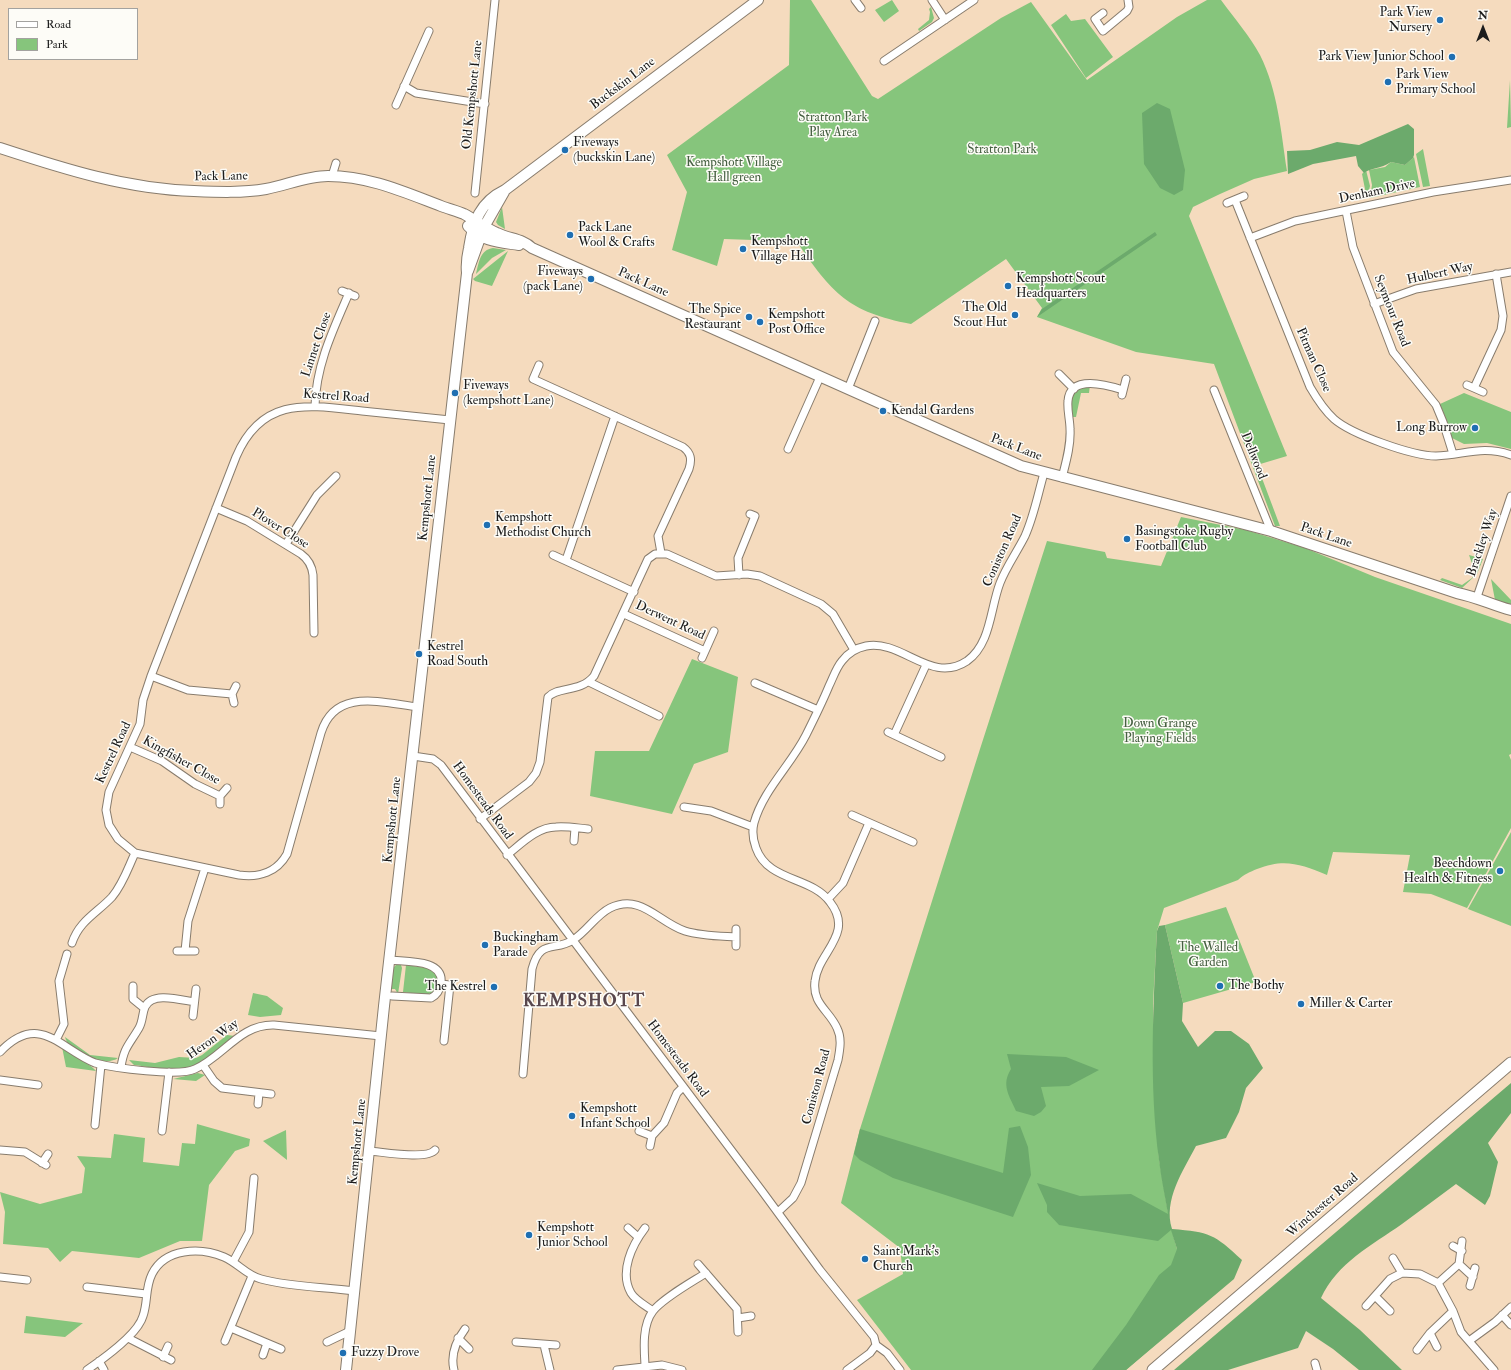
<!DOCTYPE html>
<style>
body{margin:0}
#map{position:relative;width:1511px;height:1370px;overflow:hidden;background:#f5dbbe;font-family:"IM FELL Double Pica",serif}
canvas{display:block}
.legend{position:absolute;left:8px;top:8px;width:130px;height:52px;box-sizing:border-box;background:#fdfcf7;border:1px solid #a3a29f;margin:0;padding:5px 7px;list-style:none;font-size:12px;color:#1c1c1c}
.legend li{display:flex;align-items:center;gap:8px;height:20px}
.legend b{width:20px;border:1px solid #a3a29f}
.north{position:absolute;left:1463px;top:8px;width:40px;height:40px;-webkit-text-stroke:3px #fdfcf7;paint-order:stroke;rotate:0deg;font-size:11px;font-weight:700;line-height:16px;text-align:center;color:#1c1c1c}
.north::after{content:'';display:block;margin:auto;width:14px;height:18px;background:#1c1c1c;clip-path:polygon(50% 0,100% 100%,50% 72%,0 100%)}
</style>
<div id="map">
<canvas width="1511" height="1370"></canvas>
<ul class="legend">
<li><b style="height:5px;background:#fff"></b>Road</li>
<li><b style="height:11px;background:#86c57c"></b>Park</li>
</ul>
<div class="north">N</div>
</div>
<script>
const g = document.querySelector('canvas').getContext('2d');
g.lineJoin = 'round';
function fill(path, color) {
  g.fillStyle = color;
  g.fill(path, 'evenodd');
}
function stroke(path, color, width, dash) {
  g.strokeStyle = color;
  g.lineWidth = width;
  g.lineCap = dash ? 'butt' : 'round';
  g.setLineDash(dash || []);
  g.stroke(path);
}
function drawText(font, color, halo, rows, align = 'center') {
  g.font = font + ' "IM FELL Double Pica",serif';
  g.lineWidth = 3;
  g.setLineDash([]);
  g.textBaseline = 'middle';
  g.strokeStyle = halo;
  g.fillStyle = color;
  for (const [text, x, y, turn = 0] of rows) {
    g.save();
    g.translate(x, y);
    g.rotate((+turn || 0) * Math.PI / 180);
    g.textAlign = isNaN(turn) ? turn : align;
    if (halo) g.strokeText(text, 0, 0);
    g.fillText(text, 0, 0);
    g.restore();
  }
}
const green = new Path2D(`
 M790 0H811L872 96 878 99 1001 18 1031 2 1087 80 1177 17 1207 0H1221C1234 18 1250 36 1260 55 1278 91 1281 132 1287 171L1254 179 1220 194 1193 207 1189 216 1287 456 1257 465 1280 526H1275L1214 364 1136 352 1037 317 1042 308 1006 259 911 324C848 312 832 293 797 242L793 241 788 243 783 241 724 239 717 266 672 250 687 192 667 155 789 65Z
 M892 0 899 11 884 22 875 10Z
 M931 7 934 18 932 22 919 31 918 29 929 20 930 12 929 9Z
 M1066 14 1071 21 1085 19 1113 57 1086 78 1051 25Z
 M1510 80 1511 127 1507 128Z
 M1423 149 1430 186 1423 187 1416 154Z
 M1414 157 1420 187 1370 198 1372 185 1369 170 1385 167 1391 162 1405 165Z
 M1366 170 1370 186 1367 199 1362 174Z
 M502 207 505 229 498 225 496 222Z
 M493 248 506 250 492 258 476 274C479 262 480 250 493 248Z
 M508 251 492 286 475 281 473 279Z
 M1090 385 1089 393H1081L1076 417H1070V396L1078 388Z
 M1464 393 1511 412V449L1487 443 1464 444 1452 438 1448 424 1440 404Z
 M1181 517 1246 530 1305 548 1375 577 1511 624V754L1509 755 1511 760V828L1467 908 1431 894 1403 892 1410 855 1333 852 1327 875C1301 864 1284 858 1257 869 1250 872 1244 874 1238 880L1164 908 1157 931 1153 1004 1154 1088 1159 1159 1170 1224 1177 1249 1178 1325 1126 1370H911L857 1300 903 1274 900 1248 841 1203 860 1129 980 749 1047 541 1105 552 1107 558 1161 566Z
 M1469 555 1483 559 1477 574 1462 588 1440 580 1442 578 1462 585 1472 578 1475 572Z
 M1491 579 1511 600V605L1495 600Z
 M692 659 738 677 728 752 694 764 672 814 590 796 595 751H649Z
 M1511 832V926L1468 909Z
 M1226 907 1256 982 1183 1003 1165 925Z
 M396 965H401L402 968 398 994 395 989H390L393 968Z
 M406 965 433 969C438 978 440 983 434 992L426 995 403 992Z
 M253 993 267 996 283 1008 281 1015 260 1017 248 1015Z
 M227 1035 235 1036C222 1045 210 1058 195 1065 177 1074 153 1067 134 1065L129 1060 155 1063 179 1057 196 1058 202 1055Z
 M65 1037 90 1055 118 1058C105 1068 68 1052 65 1037Z
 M62 1047C68 1052 93 1066 96 1071L66 1067Z
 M198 1073 205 1075 196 1081 173 1079Z
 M197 1124 250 1139 249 1146 235 1151 209 1185 202 1241H180L139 1258 72 1251 60 1262 48 1248 3 1244 5 1212 0 1192 40 1204 82 1193 85 1168 77 1156 111 1158 114 1134 145 1138 143 1162 179 1166 182 1143 195 1144Z
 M286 1130 287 1160 263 1141Z
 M26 1316 82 1323H83L65 1337 24 1333Z`);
const forest = new Path2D(`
 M1157 103 1170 109 1185 170 1183 190 1174 195 1160 188 1144 164 1142 113Z
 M1408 124 1414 129V155L1413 158 1405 165 1391 162C1381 169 1369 168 1364 173L1358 166 1356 156 1313 164 1288 174 1287 151 1310 150 1337 142 1359 145Z
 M1155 232 1157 235 1037 317 1042 309Z
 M1165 925 1183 1003 1182 1021 1198 1047 1215 1031H1231L1249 1044 1263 1068 1246 1088 1239 1112 1226 1138 1196 1146C1183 1171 1163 1200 1172 1229 1210 1232 1214 1234 1242 1260L1234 1279 1126 1370H1092L1126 1325 1159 1275 1171 1265 1177 1249 1171 1230 1158 1241 1059 1225 1047 1212V1205L1037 1183 1080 1196 1131 1194 1168 1214C1165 1196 1161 1178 1159 1160 1149 1086 1153 1005 1157 931L1159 926Z
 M1007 1054 1066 1057 1099 1070 1069 1086 1041 1087 1046 1106 1041 1112 1034 1116 1016 1111C1009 1095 1001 1085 1011 1069Z
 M1511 1083V1113L1488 1143 1498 1162 1490 1196 1485 1205 1456 1184C1438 1197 1420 1211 1402 1224 1372 1245 1337 1263 1321 1298L1360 1330 1402 1370H1359L1333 1349 1306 1331 1298 1348 1228 1370H1174Z
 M1020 1126 1028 1147 1031 1175 1013 1217 893 1178 860 1160 854 1154 860 1129 1003 1173 1009 1128Z`);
const street = new Path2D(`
 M855 0 861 8
 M932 0 945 20
 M1103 13 1095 19 1103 31 1127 11 1129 7 1128 0
 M884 61 974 0
 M404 86 416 93 485 104
 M396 105 429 31
 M332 176 336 163
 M475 193 495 0
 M1235 200 1310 387C1317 399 1324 410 1334 419 1351 434 1412 456 1436 456 1464 455 1482 445 1511 455
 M1227 203 1244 196
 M1346 211 1353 247 1393 352 1436 405 1443 422 1453 454
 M1250 238 1295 221 1433 192 1511 180
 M342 291 355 296
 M1374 304 1416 289 1511 272
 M539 365 533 379 683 447C691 453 692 459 689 469L658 536 661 553
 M1059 374 1074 389
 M1467 385 1483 392
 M1474 388 1501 330 1503 316 1496 274
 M848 389 875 321
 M1214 390 1271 531
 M1122 395 1126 379
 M315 406C316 365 333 330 349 293
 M788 449 820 377
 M1062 478C1066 462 1071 445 1070 429 1070 420 1067 410 1068 401 1070 374 1107 385 1123 390
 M216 508 247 521 301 554C308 559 312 566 313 575L314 633
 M286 544 317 495 336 476
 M553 555 634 592
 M566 560 615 416
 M739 575 738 558 755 516 750 514
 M1477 597 1511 496
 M624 614 705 651
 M702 658 714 631
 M151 676 188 690 232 694
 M589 682 659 716
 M755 683 818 710
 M234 703 232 694 236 686
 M418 707C383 703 335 687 321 733L287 854C277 872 259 878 239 875L135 853 118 839 109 825 106 810 109 792 140 724 143 700 151 676 236 457C262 396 308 405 362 411 392 414 421 417 450 420
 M888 732 941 757
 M894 735 926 665
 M130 747 162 761 195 784 220 796
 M413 756 433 759 441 765 762 1191 820 1270 874 1337 876 1345
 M220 804V796L227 788
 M684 807 711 811 753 827
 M852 815 913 842
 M480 819 529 782 536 773 540 762 548 697C558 686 580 693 594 676L648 559 655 554H667L716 576 747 574 760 576 821 604 833 614 854 650
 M574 841 575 828
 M507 855C521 844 537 827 556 827 566 826 577 828 588 829
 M828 899 843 883 869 823
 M72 943C79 921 97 913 112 897 123 884 128 868 135 853
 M736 946V929
 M177 951H195
 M185 951 188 921 205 868
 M390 960C406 962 444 959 441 983 440 990 437 995 431 998L392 996
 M441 984 450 985 444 1041
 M133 986V999L144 1008
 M193 1016 196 989
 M56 1040 64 1024 59 981 67 954
 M0 1052C39 1011 60 1049 95 1063 114 1068 179 1077 195 1069 224 1056 240 1024 274 1025L381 1036
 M203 1065 214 1081 222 1088 271 1094
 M121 1067C124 1047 129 1045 139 1028 143 1021 142 1014 145 1007 152 991 181 1000 194 1002
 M523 1074 532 969C540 938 555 952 573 940 587 931 596 915 610 908 641 893 658 922 685 931 701 936 719 936 736 937
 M0 1080 38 1085
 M258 1104 259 1093
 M95 1125 101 1065
 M162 1131 169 1072
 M639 1131 652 1136 650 1146
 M652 1136 664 1123 677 1093 683 1087
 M0 1150 25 1152 46 1165
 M370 1151C383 1152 427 1160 435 1150
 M42 1163 48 1154
 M778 1212 793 1198 801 1183 838 1060C840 1049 842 1038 837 1028 829 1010 812 1004 815 981 818 952 855 934 830 902 811 876 768 882 756 848 753 840 752 831 754 823 763 790 791 765 806 735 814 719 822 703 829 686 833 678 836 668 842 661 848 653 856 648 866 646 902 639 931 685 967 661 991 644 990 609 1000 583 1006 567 1017 552 1025 536 1034 516 1038 494 1044 473
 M628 1228 638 1237
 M645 1228C632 1245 619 1272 631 1293 635 1300 646 1306 653 1311
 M1453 1246 1462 1251
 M1393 1258 1402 1273
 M233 1262 249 1232 254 1178
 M698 1264 737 1309 738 1332
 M1459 1264 1473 1277
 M0 1277 27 1280
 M1438 1283 1459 1264 1462 1241
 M1470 1286 1475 1268
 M87 1287 146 1294
 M1375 1296 1390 1311
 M1366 1306 1390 1279 1402 1273 1420 1274 1438 1283 1453 1311 1461 1332 1494 1370
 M1502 1315 1511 1325
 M738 1318 751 1316
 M231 1328 281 1349
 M1430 1333 1437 1347
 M128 1338 171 1360
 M458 1338 469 1349
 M225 1341 252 1276
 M1469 1341 1495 1322 1511 1307
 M327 1342 350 1331
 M516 1342 556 1345
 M544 1345 550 1370
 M876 1345 887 1353 900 1370
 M1417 1350 1430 1333 1453 1311
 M263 1355 267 1343
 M163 1357 168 1346
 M99 1361 104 1370
 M1315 1363 1317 1370
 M645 1365C644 1349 642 1325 653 1311 663 1298 692 1282 706 1273
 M87 1370C103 1359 138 1334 143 1316 148 1302 145 1288 152 1274 165 1248 200 1247 224 1257 238 1263 246 1275 261 1279 290 1287 324 1287 354 1291
 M454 1370C450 1354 456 1341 465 1329
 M617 1370 662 1365 682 1370
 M847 1370 870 1353 876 1345`);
const secondary = new Path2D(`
 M0 148C64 169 127 189 194 191 218 192 243 193 266 189 287 185 307 176 328 176 369 176 404 192 441 206 449 209 457 211 464 214 475 220 485 228 497 233 509 239 523 239 532 248L1021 466 1271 531 1457 593C1477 597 1492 605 1511 610
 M468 226C483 242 499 242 519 245
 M468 271 484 227 504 192
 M346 1370 384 1006 467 273C466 264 467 257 469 248 473 222 480 202 505 190L758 0`);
const primary = new Path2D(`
 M1153 1370 1511 1063`);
const markers = [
 [1440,20,4,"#1f6fb2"],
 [1452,57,4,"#1f6fb2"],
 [1388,82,4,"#1f6fb2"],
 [565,150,4,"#1f6fb2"],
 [570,235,4,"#1f6fb2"],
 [743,249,4,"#1f6fb2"],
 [591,279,4,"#1f6fb2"],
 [1008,286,4,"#1f6fb2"],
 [1015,315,4,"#1f6fb2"],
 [749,317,4,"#1f6fb2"],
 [760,322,4,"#1f6fb2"],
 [455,393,4,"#1f6fb2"],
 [883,411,4,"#1f6fb2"],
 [1475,428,4,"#1f6fb2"],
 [487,525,4,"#1f6fb2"],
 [1127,539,4,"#1f6fb2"],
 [419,654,4,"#1f6fb2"],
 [1500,871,4,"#1f6fb2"],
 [485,945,4,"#1f6fb2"],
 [1220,986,4,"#1f6fb2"],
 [494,987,4,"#1f6fb2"],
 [1301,1004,4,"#1f6fb2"],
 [572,1116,4,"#1f6fb2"],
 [529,1235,4,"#1f6fb2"],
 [865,1259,4,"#1f6fb2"],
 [343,1353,4,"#1f6fb2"]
];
const poiNames = [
 ["Park View",1432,13,"right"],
 ["Nursery",1432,28,"right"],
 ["Park View Junior School",1444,57,"right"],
 ["Park View",1396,75],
 ["Primary School",1396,90],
 ["Fiveways",573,143],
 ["(buckskin Lane)",573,158],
 ["Pack Lane",578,228],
 ["Wool & Crafts",578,243],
 ["Kempshott",751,242],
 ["Village Hall",751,257],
 ["Fiveways",583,272,"right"],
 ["(pack Lane)",583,287,"right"],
 ["Kempshott Scout",1016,279],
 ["Headquarters",1016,294],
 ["The Old",1007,308,"right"],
 ["Scout Hut",1007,323,"right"],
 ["The Spice",741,310,"right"],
 ["Restaurant",741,325,"right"],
 ["Kempshott",768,315],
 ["Post Office",768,330],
 ["Fiveways",463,386],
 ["(kempshott Lane)",463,401],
 ["Kendal Gardens",891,411],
 ["Long Burrow",1467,428,"right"],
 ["Kempshott",495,518],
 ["Methodist Church",495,533],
 ["Basingstoke Rugby",1135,532],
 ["Football Club",1135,547],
 ["Kestrel",427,647],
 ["Road South",427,662],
 ["Beechdown",1492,864,"right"],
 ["Health & Fitness",1492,879,"right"],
 ["Buckingham",493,938],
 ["Parade",493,953],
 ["The Bothy",1228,986],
 ["The Kestrel",486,987,"right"],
 ["Miller & Carter",1309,1004],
 ["Kempshott",580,1109],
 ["Infant School",580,1124],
 ["Kempshott",537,1228],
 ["Junior School",537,1243],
 ["Saint Mark's",873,1252],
 ["Church",873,1267],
 ["Fuzzy Drove",351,1353]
];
const streetNames = [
 ["Buckskin Lane",623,84,-37],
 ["Old Kempshott Lane",473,95,-84],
 ["Pack Lane",221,177,-1],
 ["Denham Drive",1377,192,-12],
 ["Hulbert Way",1440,274,-12],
 ["Pack Lane",643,283,24],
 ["Seymour Road",1391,311,68],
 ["Linnet Close",317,345,-71],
 ["Pitman Close",1313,360,66],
 ["Kestrel Road",336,397,4],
 ["Pack Lane",1016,448,21],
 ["Dellwood",1253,456,68],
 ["Kempshott Lane",428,498,-84],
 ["Plover Close",280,529,32],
 ["Pack Lane",1326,536,19],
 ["Brackley Way",1483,543,-71],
 ["Coniston Road",1003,551,-66],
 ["Derwent Road",670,621,25],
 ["Kestrel Road",114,753,-65],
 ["Kingfisher Close",181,761,29],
 ["Homesteads Road",482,801,54],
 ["Kempshott Lane",393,820,-84],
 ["Heron Way",213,1040,-35],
 ["Homesteads Road",677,1059,53],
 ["Coniston Road",817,1087,-75],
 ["Kempshott Lane",358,1142,-84],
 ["Winchester Road",1323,1206,-41]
];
const parkNames = [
 ["Stratton Park",833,118],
 ["Play Area",833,133],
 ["Stratton Park",1002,150],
 ["Kempshott Village",734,163],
 ["Hall green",734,178],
 ["Down Grange",1160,724],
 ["Playing Fields",1160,739],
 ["The Walled",1208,948],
 ["Garden",1208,963]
];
const districtNames = [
 ["KEMPSHOTT",584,1002]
];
fill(green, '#86c57c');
fill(forest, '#6caa6c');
stroke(street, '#887c6d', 9);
stroke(secondary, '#887c6d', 12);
stroke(primary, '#887c6d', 13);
stroke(street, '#fff', 7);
stroke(secondary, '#fff', 10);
stroke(primary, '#fff', 11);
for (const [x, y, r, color] of markers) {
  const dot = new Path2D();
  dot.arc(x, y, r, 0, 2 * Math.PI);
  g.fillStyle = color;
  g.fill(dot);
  stroke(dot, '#fdfcf7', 1.5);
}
drawText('13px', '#1c1c1c', '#fdfcf7', poiNames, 'left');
drawText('13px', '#1c1c1c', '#fdfcf7', streetNames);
drawText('13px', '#466042', '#fdfcf7', parkNames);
g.letterSpacing = '1px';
drawText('bold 17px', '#59474d', '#fdfcf7', districtNames);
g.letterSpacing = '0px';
</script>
